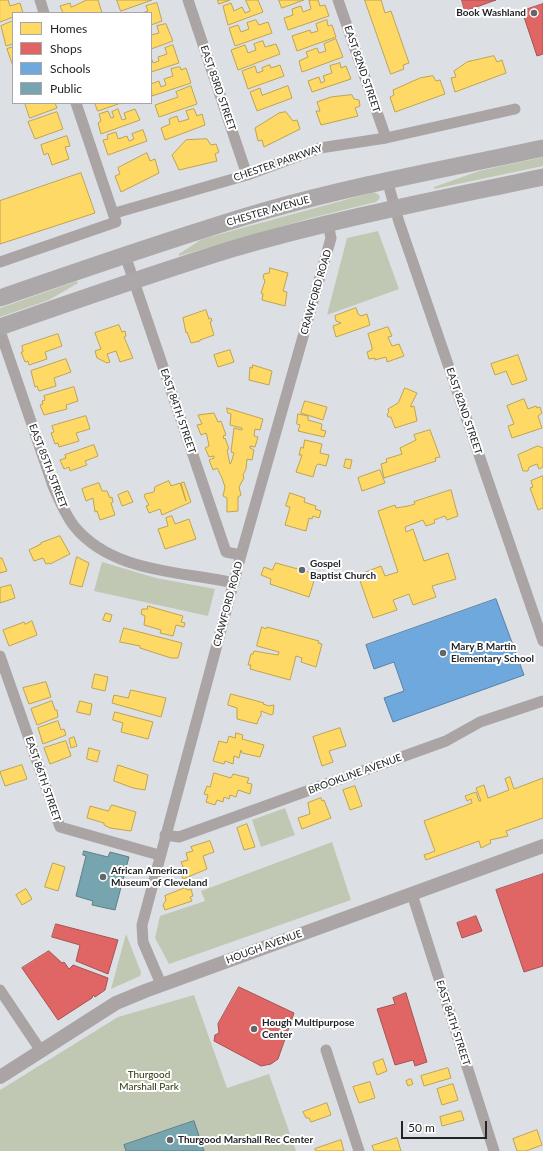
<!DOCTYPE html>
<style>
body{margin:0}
#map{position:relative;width:543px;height:1151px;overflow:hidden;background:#dce0e4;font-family:Lato,sans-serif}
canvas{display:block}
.legend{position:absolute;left:12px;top:12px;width:140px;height:92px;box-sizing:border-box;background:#fff;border:1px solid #a7a7a9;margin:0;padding:5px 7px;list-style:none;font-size:12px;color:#222427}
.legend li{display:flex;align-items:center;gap:8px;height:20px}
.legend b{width:20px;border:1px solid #a7a7a9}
.scale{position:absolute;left:401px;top:1121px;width:86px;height:18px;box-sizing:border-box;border:2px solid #222427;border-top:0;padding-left:5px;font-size:12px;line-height:14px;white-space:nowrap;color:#222427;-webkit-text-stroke:3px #fff;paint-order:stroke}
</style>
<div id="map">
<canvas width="543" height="1151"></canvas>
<ul class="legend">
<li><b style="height:11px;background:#ffd966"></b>Homes</li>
<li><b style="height:11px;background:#e06666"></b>Shops</li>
<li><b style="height:11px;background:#6fa8dc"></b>Schools</li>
<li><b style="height:11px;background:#76a5af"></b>Public</li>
</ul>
<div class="scale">50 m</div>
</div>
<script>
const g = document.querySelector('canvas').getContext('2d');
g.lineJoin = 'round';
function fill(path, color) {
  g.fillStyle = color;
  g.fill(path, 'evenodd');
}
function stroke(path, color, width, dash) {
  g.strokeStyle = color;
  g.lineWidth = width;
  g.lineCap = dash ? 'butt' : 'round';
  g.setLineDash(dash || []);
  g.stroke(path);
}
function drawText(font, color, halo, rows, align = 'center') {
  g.font = font + ' Lato,sans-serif';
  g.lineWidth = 4;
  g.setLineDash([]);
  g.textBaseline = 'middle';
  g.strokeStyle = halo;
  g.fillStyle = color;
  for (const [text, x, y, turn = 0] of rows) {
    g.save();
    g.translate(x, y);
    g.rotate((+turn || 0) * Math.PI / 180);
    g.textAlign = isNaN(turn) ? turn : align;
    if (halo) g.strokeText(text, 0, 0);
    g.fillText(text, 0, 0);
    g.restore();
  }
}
const green = new Path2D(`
 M543 157V166L434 189V187L479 171Z
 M374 192 379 195 380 198 376 202 311 218 179 256V254L202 239Z
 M378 231 399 289 327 315 347 238Z
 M77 281 78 283 49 300 0 317V308Z
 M102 562 156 578 215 589 208 616 94 591Z
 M285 808 295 835 261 847 252 820Z
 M332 842 351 900 169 964 155 938 160 916 205 901 201 891Z
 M126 934 141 972 140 976 111 989Z
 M194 995 227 1088 269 1074 296 1151H0V1090L118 1017Z`);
const homes = new Path2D(`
 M0 0H8L10 6 20 3 23 13H13V17L0 22Z
 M87 0H98L102 13H63L60 6 70 3 71 7Z
 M117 0H152L121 11Z
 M218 0H230L219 4Z
 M246 0H258L263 12 228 25 223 6 231 3 234 11 242 7 245 13 250 11Z
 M279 0H304L282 8Z
 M312 0H318L320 6 325 5 329 16 288 30 284 18 293 15 292 9 301 6 303 12 311 9 309 1Z
 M365 0H381L385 13 391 11 409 63 403 65 404 69 391 74Z
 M157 3 162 21 151 25V13H142L148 11 146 6Z
 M256 20 259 25 268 22 272 33 235 46 229 28 238 25 241 32 249 29 247 23Z
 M327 20 328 26 332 25 336 37 297 51 292 36 310 30 311 33 318 31 316 24Z
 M13 21V44L6 46 1 26Z
 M166 24 173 41 151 49V35L159 33 157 26Z
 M336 39 343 57 302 72 299 61 308 57 306 52 317 48 319 53 326 51 324 44Z
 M263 41 265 47 276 44 280 54 238 70 231 50 245 45 248 53 256 50 254 44Z
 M173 45 179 63 151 72V57L153 63 159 61 158 57 167 54 165 48Z
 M13 47V66L7 49Z
 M494 56 497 62 502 60 506 73 455 92 451 78 456 77 454 71 467 62Z
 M340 63 341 68 346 66 351 79 312 92 308 81 319 77 321 83 325 81 323 76 332 73 330 66Z
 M270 65 271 68 280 65 284 76 248 89 242 71 255 66 257 73 263 71 262 68Z
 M180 67 181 70 186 68 191 83 152 96 151 84 159 81 161 87 166 85 164 79 173 76 171 69Z
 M433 76 436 81 440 80 445 94 395 112 390 97 394 95 393 90 420 78Z
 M191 86 197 104 159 117 155 105 178 97 176 92Z
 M288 86 292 98 257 111 250 92 260 88 262 95Z
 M352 95 354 99 359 100 360 106 355 108 358 116 321 125 316 111H320L317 102 331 97Z
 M25 103H55L57 108 30 118Z
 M95 103H121L98 111Z
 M118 109 122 120 126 119 124 113 135 109 140 120 101 134 98 123 101 121 99 114 108 111 111 118 114 117 112 112Z
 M194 109 197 116 202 114 205 125 165 140 161 128 170 124 169 119 177 116 179 122 189 119 186 111Z
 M57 112 63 129 35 139 28 122Z
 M286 112 293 121 297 120 300 129 264 147 262 140 258 141 255 128 279 113Z
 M143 130 147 141 108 155 103 140 108 139 107 135 116 132 118 139 127 136 129 141 134 139 132 134Z
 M67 136 70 146 65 147 69 159 52 165 48 153 44 155 41 145Z
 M207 139 211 145 216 144 219 152 215 154 217 161 179 170 172 155 186 140Z
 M147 153 150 161 155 159 159 173 121 192 115 176 120 174 118 168Z
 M81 173 95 213 0 244V201Z
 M270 268 288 273 283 291 287 292 285 306 262 300 263 294 261 293 265 281 263 277 264 274 269 273Z
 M356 308 358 314 361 316 367 314 370 325 336 337 333 326 341 323 336 321 335 316Z
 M206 310 209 319 211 318 212 321 210 322 214 335 200 340V341L191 343 187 332 186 333 183 318Z
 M119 325 122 332 125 331 126 336 124 337 133 358 120 362 116 351 107 354 110 362 107 363 97 358 95 351 101 349 95 333Z
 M388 327 392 336 388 337 392 346 399 344 404 356 387 362 386 357 375 360V358L369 359 367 352 372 350V347L368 334Z
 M58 334 62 346 45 352 47 359 29 365 28 361 25 362 21 352H23L22 346Z
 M230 350 234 362 218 367 214 355Z
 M518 355 527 380 512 385 506 371 495 375 491 364Z
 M66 359 71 372 54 378 56 386 39 391 37 386 35 387 31 371Z
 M253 365 272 371 269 385 249 380 250 367 252 368Z
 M74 387 78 401 66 405 67 409 44 415 40 405 43 404 42 401 45 400 44 396Z
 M405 388 417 393 411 405V407L414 406 417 421 395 428 391 417H388L387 414 389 412 388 409 398 403Z
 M524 399 528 409 536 406 537 408 540 407 542 413 538 416 542 428 512 438 508 426 514 424 507 406Z
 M305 401 327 407 323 420 301 413Z
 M227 408 263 419 260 430 255 429 254 436 258 437 255 447 250 446V448L254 450 252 460 247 459 246 469 243 475 244 478 239 487 241 495 238 497V511L227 512V498L223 496 225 487 222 478 217 468 213 470 209 460 214 458V456L209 457 205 448 209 446 207 436 206 433 201 435 197 425 202 424 198 415 214 413 218 422 221 421 226 435 223 436 224 439 225 438 229 449 227 450 230 464 231 463 234 453 231 452 234 428 242 430V428L230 425 231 414 228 413Z
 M298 414 308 416V420L322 424 321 430 326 431 324 437 298 431 300 425 297 424Z
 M86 416 90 429 76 433 79 441 59 447 58 443 55 444 51 433 54 432 52 426Z
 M430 430 440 457 435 458 436 461 384 478 381 464 387 462 386 459 402 454 400 448 416 440 414 435Z
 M305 440 322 444 320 453 329 455 326 466 318 464 316 466 313 477 296 472 302 455H299L301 447 303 448Z
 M94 445 98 456 85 461 87 465 70 471 69 467 64 469 60 460 66 458 65 455Z
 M538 446 543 448V467L539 469 537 464 529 467 528 471H523L518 455Z
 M346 459 352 460 350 469 344 467Z
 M380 470 385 483 362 491 358 478Z
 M543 476V508L538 510 530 488 533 487 531 481Z
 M169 481 171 486 180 483 186 501 181 483 184 482 191 502 162 515 160 509 149 513 146 506 149 505 144 496 145 494 154 492 155 487Z
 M99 483 102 491H107L110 498 112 497 113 502 111 503 115 515 100 520 97 511 95 512 93 498 86 501 82 489Z
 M451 490 458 516 447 520 445 516 434 520 435 523 426 526 423 520 405 527 406 532 413 529 424 561 448 553 456 579 432 586 436 597 413 605 409 594 393 600 397 610 373 618 358 575 381 566 385 576 398 572 378 511 395 505 396 508 408 506 415 504 414 502Z
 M128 491 133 502 122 506 118 495Z
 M290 493 305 498 304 502 316 506 315 509 321 511 319 518 313 516 312 519 309 518 306 531 285 525 290 507 286 506Z
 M172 516 175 524 189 519 196 539 165 549 158 529 168 526 166 518Z
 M60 536 70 554 50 564 49 563 46 564 43 558 34 561 29 550 41 544V543Z
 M77 557 89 563 82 587 70 584Z
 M0 558H2L7 571 0 573Z
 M276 563 316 574 309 597 270 584 271 579 261 575 264 567 272 570Z
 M11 585 15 598 0 603V588Z
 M148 606 183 616 181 622 185 623 184 627 176 625 173 636 160 633 161 630 144 625 145 616 141 614 142 609H147Z
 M106 613 112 615 110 622 103 620Z
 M32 621 37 635 9 646 3 630 24 622 25 624Z
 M262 627 266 629 267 627 319 641 318 643 322 644 316 667 301 662 302 658 296 656 290 680 250 669 251 665H248L251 654H253L254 651 278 655 279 652 257 646Z
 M124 628 182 643 178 658H171L140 648V646L120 642Z
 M95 674 108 677 105 691 92 688Z
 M46 682 51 697 29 704 23 688Z
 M131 690 166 698 161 717 112 703 114 695 128 698Z
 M231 694 264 703 263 704 269 706 274 705 273 714 271 715 261 711V716L259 718 257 724 237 719V708L228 705Z
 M52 701 55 710H57L58 717 37 725 31 709Z
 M80 701 92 704 90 715 77 712Z
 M115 712 153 722 148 739 121 732 123 723 113 720Z
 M58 721 61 730 64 729 66 735 43 744 38 728Z
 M340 728 346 746 329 751 333 762 322 766 313 737Z
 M236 733 243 735 242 739 264 745 260 757 242 753 241 750 239 758 234 756 233 764 225 761 224 764 213 761 219 741 227 743 229 736 235 738Z
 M74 737 77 746 71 748 69 739Z
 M66 741 71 756 50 764 44 748Z
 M89 748 100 751 97 762 87 759Z
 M22 765 27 779 5 786 0 772Z
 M118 765 148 775 145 790 133 788 114 781Z
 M214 773 231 778 233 774 249 778 247 783 252 784 250 794 238 790 236 797 230 795 229 799 224 797 223 802 217 800 215 805 206 802 208 795 204 794 207 786 210 787Z
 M510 777 514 789 543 778V818L506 831 508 836 490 840 491 843 481 848 479 841 426 860 424 855 435 851 424 821 472 803 471 799 467 801 465 796 476 792 479 801H481L476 788 484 785 488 798 509 790 505 779Z
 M355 786 362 806 350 810 343 790Z
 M321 798 322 801 324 800 331 818 302 829 298 818 310 814 308 803Z
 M112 805 136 812 131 831 110 828 104 825V823L87 818 90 806 108 811Z
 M247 824 255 847 244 850 237 828Z
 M210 841 214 852 203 856 207 869 183 879 180 871 184 869 181 862 188 860 186 853 193 851 191 847Z
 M53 863 65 867 58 891 45 887Z
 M185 888 188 890 191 889 193 896 190 897 192 901 165 910 163 905 166 900 165 896Z
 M26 889 32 899 22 905 16 895Z
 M383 1059 387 1071 377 1075 373 1063Z
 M448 1068 451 1078 424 1086 421 1076Z
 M411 1079 413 1084 408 1086 406 1081Z
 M370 1082 375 1098 359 1103 353 1087Z
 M453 1084 458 1100 442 1105 437 1089Z
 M327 1103 331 1115 311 1122 309 1118H306L303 1112Z
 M461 1111 464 1120 442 1126 440 1117Z
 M537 1130 542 1145 526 1151H517L513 1139Z
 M397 1138 401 1151H374L372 1146Z
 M341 1140 344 1151H316L315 1149Z`);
const shops = new Path2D(`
 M462 0H496L465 11Z
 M543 4V54L537 56 522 11Z
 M543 874V966L524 972 496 890Z
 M476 916 482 931 462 938 457 923Z
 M56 924 118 940 108 974 76 961 80 945 52 937Z
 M49 951 62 963 64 962 69 969 73 965 108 978 105 990 95 997 93 995 92 998 58 1020 22 968Z
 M239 987 294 1013 278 1059 271 1064 261 1066 214 1041 215 1035 219 1033 218 1024Z
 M406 993 427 1062 415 1066 413 1060 395 1065 377 1009 395 1004 393 998Z`);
const schools = new Path2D(`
 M496 599 524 675 393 722 384 698 404 691 394 662 374 669 366 645Z`);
const public = new Path2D(`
 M84 851 108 857 110 852 129 857 115 910 92 905 93 901 76 896 86 856 83 855Z
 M194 1121 204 1151H126L124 1145Z`);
const minor = new Path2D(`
 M40 0 44 13
 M188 0 247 175
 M338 0 386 138
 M387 180 399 222 543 641
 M115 213 247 175 320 148 386 138 515 109
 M125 255 226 552 241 555
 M0 262 116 222 76 103
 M0 331 53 486C59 500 65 514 74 526 112 573 181 571 234 583
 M0 656 60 827 159 855
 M165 835 179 837 446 741 480 722 543 701
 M412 894 494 1151
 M161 984 143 942 142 925 241 555 331 238 328 224
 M0 990 41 1051
 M326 1050 359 1151`);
const tertiary = new Path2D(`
 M0 1077 116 1003 145 991 543 846`);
const primary = new Path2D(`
 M0 298C87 268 175 237 264 211 355 185 450 168 543 148
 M0 327C77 300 154 273 232 249 334 219 439 199 543 177`);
const markers = [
 [534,13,4,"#636669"],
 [302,570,4,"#636669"],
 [443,653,4,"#636669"],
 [103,877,4,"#636669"],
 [254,1029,4,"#636669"],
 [170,1140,4,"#636669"]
];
const poiNames = [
 ["Book Washland",526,13,"right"],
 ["Gospel",310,564],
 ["Baptist Church",310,576],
 ["Mary B Martin",451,647],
 ["Elementary School",451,659],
 ["African American",111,871],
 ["Museum of Cleveland",111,883],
 ["Hough Multipurpose",262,1023],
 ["Center",262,1035],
 ["Thurgood Marshall Rec Center",178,1140]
];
const streetNames = [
 ["EAST 82ND STREET",362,69,71],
 ["EAST 83RD STREET",218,88,71],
 ["CHESTER PARKWAY",278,163,-19],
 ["CHESTER AVENUE",268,211,-16],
 ["CRAWFORD ROAD",316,292,-74],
 ["EAST 84TH STREET",178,411,71],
 ["EAST 82ND STREET",464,411,71],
 ["EAST 85TH STREET",48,466,69],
 ["CRAWFORD ROAD",228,604,-75],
 ["BROOKLINE AVENUE",355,774,-20],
 ["EAST 86TH STREET",43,779,71],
 ["HOUGH AVENUE",264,947,-20],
 ["EAST 84TH STREET",453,1023,72]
];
const parkNames = [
 ["Thurgood",149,1075],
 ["Marshall Park",149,1087]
];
fill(green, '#c0c8b3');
fill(homes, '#ffd966');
stroke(homes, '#bda353', 1);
fill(shops, '#e06666');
stroke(shops, '#a75253', 1);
fill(schools, '#6fa8dc');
stroke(schools, '#5880a6', 1);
fill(public, '#76a5af');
stroke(public, '#5d7e86', 1);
stroke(minor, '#aba4a5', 11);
stroke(tertiary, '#aba4a5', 14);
stroke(primary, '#aca7a8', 17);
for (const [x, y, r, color] of markers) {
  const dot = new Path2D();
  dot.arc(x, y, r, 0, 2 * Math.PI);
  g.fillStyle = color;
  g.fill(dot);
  stroke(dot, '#fff', 1.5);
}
drawText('bold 10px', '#222427', '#fff', poiNames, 'left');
drawText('10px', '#222427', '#fff', streetNames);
drawText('10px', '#293207', '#fff', parkNames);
</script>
